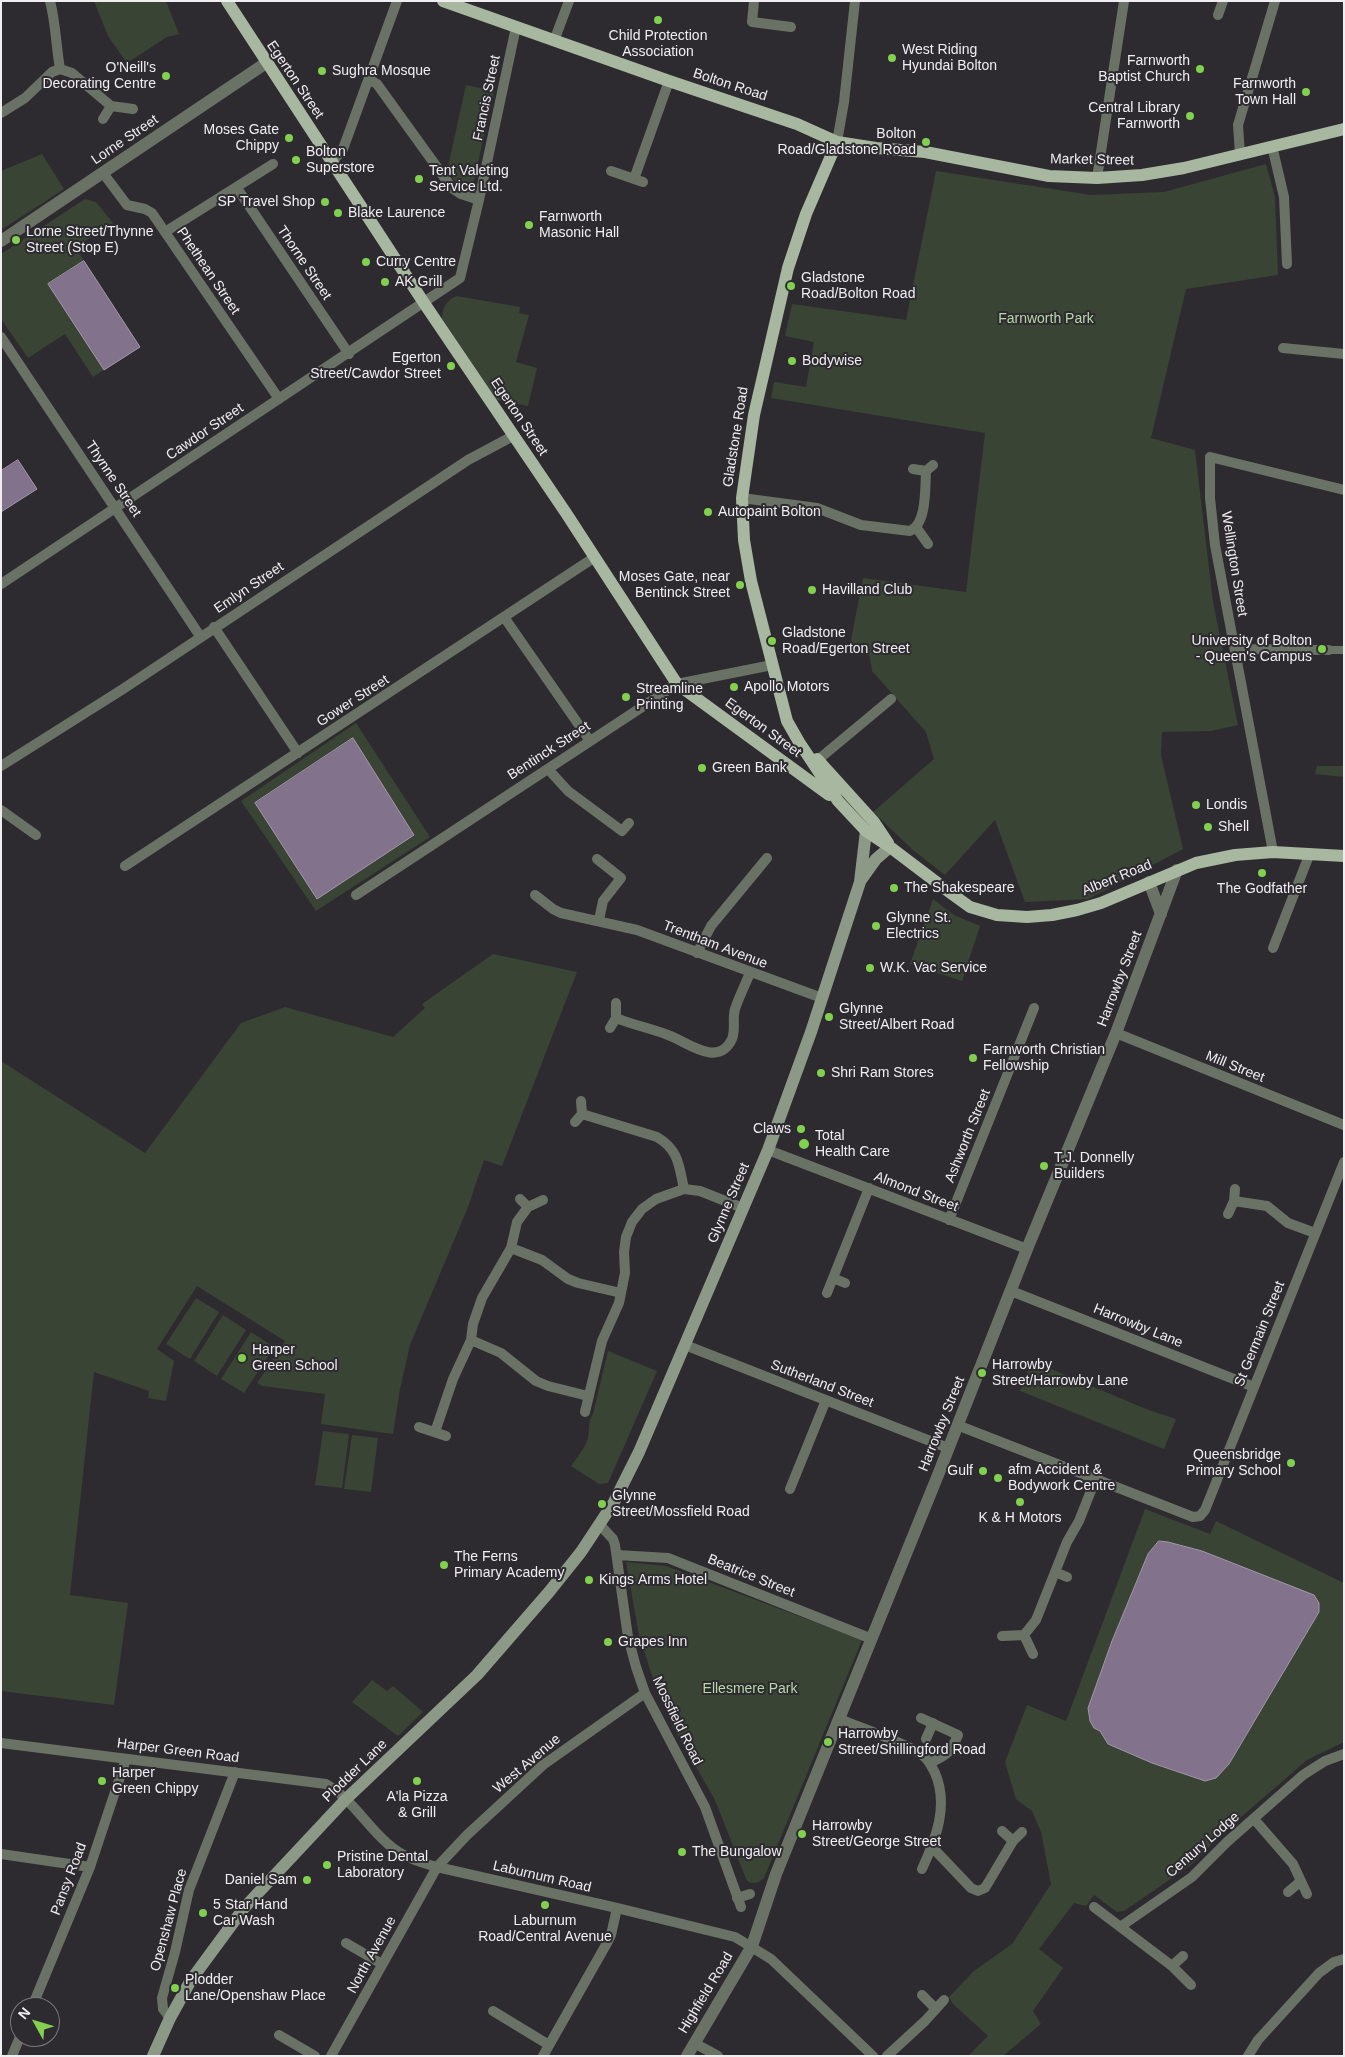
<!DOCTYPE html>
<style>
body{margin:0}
#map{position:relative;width:1345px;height:2057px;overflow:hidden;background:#2e2b30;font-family:Helvetica,sans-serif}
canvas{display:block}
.frame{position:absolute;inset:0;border:2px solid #f0eef1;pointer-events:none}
.north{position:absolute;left:10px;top:1997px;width:50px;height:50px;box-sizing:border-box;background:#2e2b30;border:1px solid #7c797d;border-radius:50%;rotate:309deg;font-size:14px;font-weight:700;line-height:20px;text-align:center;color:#f0eef1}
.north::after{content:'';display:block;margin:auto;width:18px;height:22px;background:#81d050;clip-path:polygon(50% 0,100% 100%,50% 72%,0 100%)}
</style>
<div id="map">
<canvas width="1345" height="2057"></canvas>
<div class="frame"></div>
<div class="north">N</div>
</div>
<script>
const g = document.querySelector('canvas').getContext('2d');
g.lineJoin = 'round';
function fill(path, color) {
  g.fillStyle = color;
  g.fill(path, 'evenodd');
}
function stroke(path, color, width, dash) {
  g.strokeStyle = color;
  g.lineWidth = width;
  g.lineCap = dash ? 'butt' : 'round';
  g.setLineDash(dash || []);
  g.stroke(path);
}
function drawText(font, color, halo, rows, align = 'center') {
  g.font = font + ' Helvetica,sans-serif';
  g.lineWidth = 4;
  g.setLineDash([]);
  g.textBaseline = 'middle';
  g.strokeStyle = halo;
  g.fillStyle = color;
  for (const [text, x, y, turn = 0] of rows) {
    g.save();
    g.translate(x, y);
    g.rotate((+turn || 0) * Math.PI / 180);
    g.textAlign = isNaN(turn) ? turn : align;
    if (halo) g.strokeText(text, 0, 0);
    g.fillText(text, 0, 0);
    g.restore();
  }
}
const green = new Path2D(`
 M94 1H166L179 34 167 37 127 63 108 36Z
 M466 85 494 91 472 189 462 190 447 171Z
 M42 154 64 189 1 230V171Z
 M1266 164 1275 197 1278 275 1186 289 1151 438 1195 450 1213 602 1238 725 1211 731 1162 732 1161 755 1183 849 1088 899 1025 902 995 820 945 875 913 850 873 812 934 759 926 732 872 671 870 658 866 650 856 653 851 640 863 578 966 592 985 433 771 398 774 382 806 387 814 342 785 336 792 304 906 320 936 171 1091 195 1164 192Z
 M85 199 96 202 113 223 76 247 84 261 49 284 104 370 93 377 65 334 28 358 1 319V254Z
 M457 296 520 307 519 313 529 315 516 362 537 368 528 406 496 400 442 318C442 308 447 299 457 296Z
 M356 723 430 837 316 911 241 801Z
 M1317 766H1344V777L1315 774Z
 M933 899 954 915 980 926 962 981 910 964Z
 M493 954 577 972 502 1166 484 1160 468 1207 410 1345 400 1389 393 1434 321 1424 325 1394 262 1386 257 1383 285 1341 197 1286 157 1349 174 1361 166 1401 148 1398 149 1391 94 1372 70 1595 128 1603 114 1705 1 1691V1061L145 1153 241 1023 285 1007 393 1037 425 1008 422 1004Z
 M196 1298 219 1312 190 1359 166 1344Z
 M223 1315 246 1330 217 1376 194 1361Z
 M251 1332 274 1347 244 1393 221 1379Z
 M608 1351 657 1371 608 1483 599 1484 571 1466C577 1457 585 1449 588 1438 590 1429 587 1423 593 1414Z
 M1032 1361 1146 1409 1176 1419 1164 1449 1020 1391Z
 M323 1431 349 1434 342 1488 315 1485Z
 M352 1435 378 1438 371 1492 344 1489Z
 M1145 1509 1210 1534 1216 1521 1344 1583V1742L1307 1760 1226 1830 1191 1865 1124 1911 1117 1912 1094 1895 1086 1906 1074 1903 1039 1949 1063 1968 1033 2011 1041 2024 1003 2056H968L988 2036 953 2004 949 1997 974 1971 1012 1944 1051 1884 1041 1832 1032 1811 1016 1799 1005 1762 1027 1705 1066 1721ZM1148 1554 1319 1612 1229 1764 1204 1781 1152 1763 1108 1744 1100 1731 1090 1721 1088 1708 1112 1641Z
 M626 1562 666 1566 862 1640 764 1878C759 1883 751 1886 746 1879L715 1800 673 1727 656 1688 639 1635Z
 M372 1680 387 1691 393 1686 423 1712 398 1736 352 1702Z`);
const water = new Path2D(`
 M84 261 140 347 104 370 48 284Z
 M18 460 37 489 1 512V471Z
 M353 738 414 835 317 899 255 803Z
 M1159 1541 1168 1542 1202 1551 1314 1595 1319 1603V1612L1229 1764 1216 1778 1205 1781 1152 1763 1108 1744 1100 1731 1094 1728 1090 1721 1088 1708 1112 1641 1148 1554Z`);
const pedestrian = new Path2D(`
 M1329 650H1344`);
const minor = new Path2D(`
 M50 1C56 24 56 46 60 69
 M754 1 752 22 791 27
 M1218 15 1223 1
 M554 41 569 1
 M369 79 377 84 452 188 461 194 479 200
 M1 113 25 98 52 72 60 69 72 73 111 106
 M103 119 111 106 133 109
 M837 142 844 102 855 1
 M1272 146 1284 197 1287 264
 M1240 154 1238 125 1275 1
 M332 162 343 149 397 1
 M611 171 643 182
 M103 173 127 205 145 209 152 213 279 399
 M1097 178 1124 1
 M634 179 669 81
 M237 188 349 354
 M165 232 273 164
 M1 337 200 636
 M1283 348 1344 354
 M913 469 926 471 933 465
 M742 498 817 508 861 525 910 531C927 524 925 488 926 471
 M916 527 928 544
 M1 584 460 278 479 200 516 27
 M504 617 590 741
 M214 627 298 753
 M1235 649 1329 650
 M813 764 891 699
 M1 766 123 689 468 460 513 436
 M548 769 568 791 622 831 629 823
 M1 810 36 835
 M1273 852 1215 545 1210 498V457L1344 490
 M597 859 621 878 603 901 599 920
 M125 866 595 557
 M356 895 677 684 772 665
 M535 895 553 909 561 913 637 930 822 998
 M1273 948 1310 853
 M697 953 711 926 767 858
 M616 1018C633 1025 650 1028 668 1035 686 1041 718 1069 732 1039 736 1029 732 1019 735 1009 739 997 745 985 750 973
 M610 1028 616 1018V1003
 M1116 1033 1344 1125
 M582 1114 657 1137C679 1150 679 1166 684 1189
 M575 1122 582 1114 581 1101
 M768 1150 1027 1249
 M520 1199 528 1207
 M1234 1201 1267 1206 1288 1223 1315 1233
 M1228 1214 1234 1201 1235 1189
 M949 1220 1034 1008
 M511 1248 542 1260 568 1279 578 1283 621 1293
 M833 1278 845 1283
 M1011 1291 1254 1387
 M827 1293 869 1188
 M471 1340 501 1353 536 1381 548 1386 588 1396
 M685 1345 948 1448
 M585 1412 602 1341 619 1303 625 1273 624 1252 626 1237 632 1222 642 1209 656 1199 684 1189 700 1191 743 1208
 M957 1425 1193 1517 1200 1516 1205 1510 1344 1162
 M419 1427 446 1436
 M435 1432 453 1379 471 1340 473 1324 482 1298 511 1248 517 1222 528 1207 543 1200
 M790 1489 826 1400
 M600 1525 613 1539 615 1545 628 1637 636 1667 645 1693 705 1807 741 1907
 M617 1555 668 1558 872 1639
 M1055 1572 1067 1577
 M1024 1635 1036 1620 1067 1542 1079 1521 1096 1478
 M1002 1636 1024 1635 1033 1654
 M921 1718 958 1735C951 1752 947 1755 930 1763
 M840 1719C863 1729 901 1741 921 1754 928 1759 931 1765 935 1773 949 1805 936 1839 922 1869
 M926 1739 933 1723
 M1 1743 326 1784C351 1798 366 1825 388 1844 402 1857 419 1862 437 1867L617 1908 735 1937 771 1959 873 2056
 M1254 1819 1293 1864 1307 1894
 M1002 1831 1013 1841
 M932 1847 971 1888 978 1891 985 1888 1013 1841 1022 1832
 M1 1854 90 1867
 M1288 1892 1301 1881
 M737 1898 750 1894
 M1094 1907 1172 1966 1191 1985
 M1120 1927 1192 1877 1227 1842 1303 1775 1325 1761 1344 1754
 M346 1943 382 1964
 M1172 1966 1183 1956
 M922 1995 936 2009
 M32 2007 90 1867 126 1759
 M493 2011 549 2045
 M170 2018 163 2009 162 1998 175 1952 189 1890 235 1772
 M279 2035 315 2056
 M694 2043 718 2056
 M12 2056 20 2037
 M331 2056 437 1867 467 1835 543 1765 645 1693
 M543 2056 607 1943 611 1935 617 1908
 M887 2056 925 2021 944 2000
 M1248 2056 1258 2040 1319 1973 1334 1962 1344 1959`);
const tertiary = new Path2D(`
 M1 241 266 63
 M1149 882 1161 914
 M687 2056 752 1946 776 1874 938 1475 1027 1249 1116 1033 1177 870`);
const secondary = new Path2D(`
 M861 880 876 859 890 847
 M153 2056 170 2018 191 1980 244 1908 346 1799 477 1675 549 1592 581 1552 614 1502 639 1452 768 1150 811 1032 860 882 866 831`);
const primary = new Path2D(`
 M227 1 424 303 566 513 677 684 829 795
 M443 1 669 81 797 124 837 142 876 148 925 152 1049 176 1097 178 1142 175 1184 168 1344 129
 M837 142 806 214 788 268 754 415 742 498 744 540 751 581 787 721 799 742 838 801 866 831 890 847 952 894 970 907 997 915 1027 917 1052 915 1077 910 1101 903 1196 863 1235 855 1273 852 1344 856
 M817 759 874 822 888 843`);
const markers = [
 [658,20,5,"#81d050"],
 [892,58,5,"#81d050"],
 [1200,69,5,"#81d050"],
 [322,71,5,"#81d050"],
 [166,76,5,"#81d050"],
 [1306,92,5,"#81d050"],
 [1190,116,5,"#81d050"],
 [289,138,5,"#81d050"],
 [926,142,5,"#81d050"],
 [296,160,5,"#81d050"],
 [419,179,5,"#81d050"],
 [325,202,5,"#81d050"],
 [338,213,5,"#81d050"],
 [529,225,5,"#81d050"],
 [16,240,5,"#81d050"],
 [366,262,5,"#81d050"],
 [385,282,5,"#81d050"],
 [791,286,5,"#81d050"],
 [792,361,5,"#81d050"],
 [451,366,5,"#81d050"],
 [708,512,5,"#81d050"],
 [740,585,5,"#81d050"],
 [812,590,5,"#81d050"],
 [772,641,5,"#81d050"],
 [1322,649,5,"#81d050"],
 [734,687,5,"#81d050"],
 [626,697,5,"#81d050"],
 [702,768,5,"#81d050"],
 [1196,805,5,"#81d050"],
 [1208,827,5,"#81d050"],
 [1262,873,5,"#81d050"],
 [894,888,5,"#81d050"],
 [876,926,5,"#81d050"],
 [870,968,5,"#81d050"],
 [829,1017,5,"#81d050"],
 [973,1058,5,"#81d050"],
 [821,1073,5,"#81d050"],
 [801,1129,5,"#81d050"],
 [804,1144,6,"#81d050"],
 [1044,1166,5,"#81d050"],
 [242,1358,5,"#81d050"],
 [982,1373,5,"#81d050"],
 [1291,1463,5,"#81d050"],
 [983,1471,5,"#81d050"],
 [998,1478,5,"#81d050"],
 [1020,1502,5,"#81d050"],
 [602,1504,5,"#81d050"],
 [444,1565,5,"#81d050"],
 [589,1580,5,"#81d050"],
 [608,1642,5,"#81d050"],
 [828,1742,5,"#81d050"],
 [102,1781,5,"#81d050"],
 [417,1781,5,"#81d050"],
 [802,1834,5,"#81d050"],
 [682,1852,5,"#81d050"],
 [327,1865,5,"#81d050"],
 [307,1880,5,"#81d050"],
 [545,1905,5,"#81d050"],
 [203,1913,5,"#81d050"],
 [175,1988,5,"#81d050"]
];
const poiNames = [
 ["Child Protection",658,36,"center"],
 ["Association",658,52,"center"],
 ["West Riding",902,50],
 ["Hyundai Bolton",902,66],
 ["Farnworth",1190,61,"right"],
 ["Baptist Church",1190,77,"right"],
 ["O'Neill's",156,68,"right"],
 ["Decorating Centre",156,84,"right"],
 ["Sughra Mosque",332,71],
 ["Farnworth",1296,84,"right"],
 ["Town Hall",1296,100,"right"],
 ["Central Library",1180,108,"right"],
 ["Farnworth",1180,124,"right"],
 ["Moses Gate",279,130,"right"],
 ["Chippy",279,146,"right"],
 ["Bolton",916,134,"right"],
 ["Road/Gladstone Road",916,150,"right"],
 ["Bolton",306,152],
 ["Superstore",306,168],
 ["Tent Valeting",429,171],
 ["Service Ltd.",429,187],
 ["SP Travel Shop",315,202,"right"],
 ["Blake Laurence",348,213],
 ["Farnworth",539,217],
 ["Masonic Hall",539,233],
 ["Lorne Street/Thynne",26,232],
 ["Street (Stop E)",26,248],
 ["Curry Centre",376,262],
 ["Gladstone",801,278],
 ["Road/Bolton Road",801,294],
 ["AK Grill",395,282],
 ["Egerton",441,358,"right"],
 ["Street/Cawdor Street",441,374,"right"],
 ["Bodywise",802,361],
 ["Autopaint Bolton",718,512],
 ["Moses Gate, near",730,577,"right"],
 ["Bentinck Street",730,593,"right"],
 ["Havilland Club",822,590],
 ["Gladstone",782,633],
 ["Road/Egerton Street",782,649],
 ["University of Bolton",1312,641,"right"],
 ["- Queen's Campus",1312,657,"right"],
 ["Apollo Motors",744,687],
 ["Streamline",636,689],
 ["Printing",636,705],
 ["Green Bank",712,768],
 ["Londis",1206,805],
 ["Shell",1218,827],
 ["The Shakespeare",904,888],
 ["The Godfather",1262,889,"center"],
 ["Glynne St.",886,918],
 ["Electrics",886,934],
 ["W.K. Vac Service",880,968],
 ["Glynne",839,1009],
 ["Street/Albert Road",839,1025],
 ["Farnworth Christian",983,1050],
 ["Fellowship",983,1066],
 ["Shri Ram Stores",831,1073],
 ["Claws",791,1129,"right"],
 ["Total",815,1136],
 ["Health Care",815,1152],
 ["T.J. Donnelly",1054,1158],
 ["Builders",1054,1174],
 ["Harper",252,1350],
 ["Green School",252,1366],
 ["Harrowby",992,1365],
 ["Street/Harrowby Lane",992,1381],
 ["Queensbridge",1281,1455,"right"],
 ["Primary School",1281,1471,"right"],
 ["afm Accident &",1008,1470],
 ["Bodywork Centre",1008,1486],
 ["Gulf",973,1471,"right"],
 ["Glynne",612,1496],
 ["Street/Mossfield Road",612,1512],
 ["K & H Motors",1020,1518,"center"],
 ["The Ferns",454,1557],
 ["Primary Academy",454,1573],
 ["Kings Arms Hotel",599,1580],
 ["Grapes Inn",618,1642],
 ["Harrowby",838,1734],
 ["Street/Shillingford Road",838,1750],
 ["Harper",112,1773],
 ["Green Chippy",112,1789],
 ["A'la Pizza",417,1797,"center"],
 ["& Grill",417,1813,"center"],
 ["Harrowby",812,1826],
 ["Street/George Street",812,1842],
 ["The Bungalow",692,1852],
 ["Pristine Dental",337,1857],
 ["Laboratory",337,1873],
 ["Daniel Sam",297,1880,"right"],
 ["5 Star Hand",213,1905],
 ["Car Wash",213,1921],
 ["Laburnum",545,1921,"center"],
 ["Road/Central Avenue",545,1937,"center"],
 ["Plodder",185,1980],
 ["Lane/Openshaw Place",185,1996]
];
const streetNames = [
 ["Egerton Street",295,80,56],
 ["Bolton Road",730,85,18],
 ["Francis Street",487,98,-78],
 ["Lorne Street",125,140,-34],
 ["Market Street",1092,160,1],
 ["Thorne Street",304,263,56],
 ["Phethean Street",208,271,56],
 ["Egerton Street",519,417,56],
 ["Cawdor Street",205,432,-34],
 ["Gladstone Road",736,437,-81],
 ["Thynne Street",113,479,56],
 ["Wellington Street",1234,564,81],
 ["Emlyn Street",249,588,-34],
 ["Gower Street",353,701,-33],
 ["Egerton Street",763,728,36],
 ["Bentinck Street",549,751,-33],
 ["Albert Road",1117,878,-22],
 ["Trentham Avenue",715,945,21],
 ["Harrowby Street",1120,979,-69],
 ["Mill Street",1235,1067,22],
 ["Ashworth Street",968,1136,-68],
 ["Almond Street",916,1192,21],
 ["Glynne Street",729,1203,-67],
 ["Harrowby Lane",1138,1326,22],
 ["St Germain Street",1260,1334,-68],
 ["Sutherland Street",822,1384,21],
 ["Harrowby Street",942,1424,-68],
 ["Beatrice Street",751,1576,22],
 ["Mossfield Road",677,1721,64],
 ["Harper Green Road",178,1751,7],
 ["West Avenue",527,1764,-40],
 ["Plodder Lane",355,1771,-44],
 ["Century Lodge",1203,1845,-41],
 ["Laburnum Road",542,1877,13],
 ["Pansy Road",69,1879,-69],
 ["Openshaw Place",169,1920,-75],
 ["North Avenue",372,1955,-61],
 ["Highfield Road",706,1993,-59]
];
const parkNames = [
 ["Farnworth Park",1046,319],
 ["Ellesmere Park",750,1689]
];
fill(green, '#394434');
fill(water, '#82728c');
stroke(water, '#a397aa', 1);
stroke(pedestrian, '#6a7266', 8);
stroke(minor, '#6a7266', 10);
stroke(tertiary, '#6a7266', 12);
stroke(secondary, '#8d9987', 12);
stroke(primary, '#a7b7a0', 12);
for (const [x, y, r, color] of markers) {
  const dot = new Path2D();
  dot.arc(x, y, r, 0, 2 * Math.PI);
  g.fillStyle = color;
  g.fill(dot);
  stroke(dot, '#2e2b30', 2);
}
drawText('14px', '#f0eef1', '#2e2b30', poiNames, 'left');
drawText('14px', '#f0eef1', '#2e2b30', streetNames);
drawText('14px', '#b7d8a7', '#2e2b30', parkNames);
</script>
